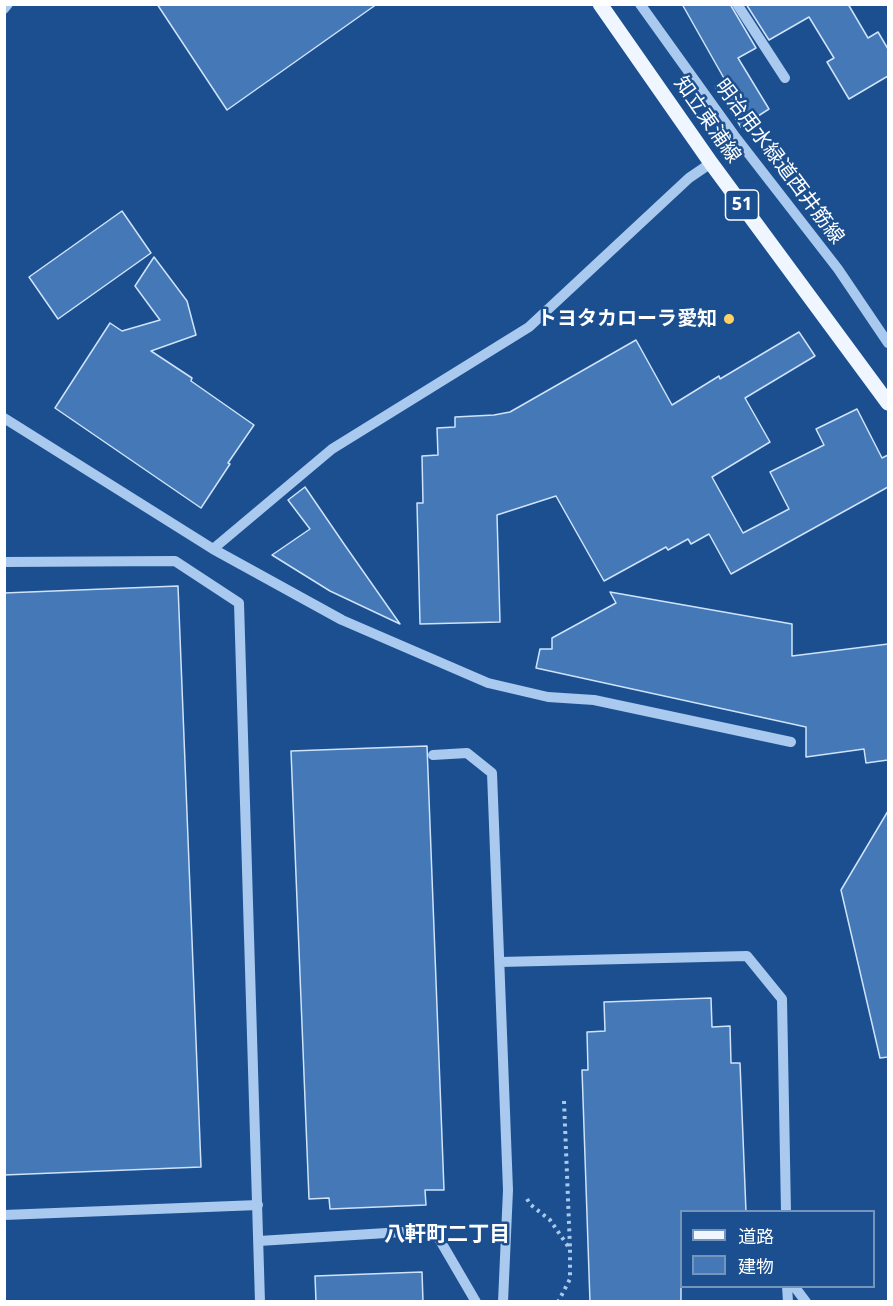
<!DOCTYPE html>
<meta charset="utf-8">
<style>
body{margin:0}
#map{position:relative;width:893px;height:1306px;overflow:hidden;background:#1b4f8f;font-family:"Open Sans","Noto Sans JP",sans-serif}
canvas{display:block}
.frame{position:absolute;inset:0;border:6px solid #fff;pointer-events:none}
.legend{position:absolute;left:680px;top:1210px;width:195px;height:78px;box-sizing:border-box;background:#1b4f8f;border:2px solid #7695bc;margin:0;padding:8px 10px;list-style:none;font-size:18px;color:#fff}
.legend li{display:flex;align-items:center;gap:12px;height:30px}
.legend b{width:30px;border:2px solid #7695bc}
</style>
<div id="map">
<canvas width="893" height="1306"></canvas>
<div class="frame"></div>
<ul class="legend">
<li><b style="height:8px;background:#f0f6ff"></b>道路</li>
<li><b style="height:16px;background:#4478b7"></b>建物</li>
</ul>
</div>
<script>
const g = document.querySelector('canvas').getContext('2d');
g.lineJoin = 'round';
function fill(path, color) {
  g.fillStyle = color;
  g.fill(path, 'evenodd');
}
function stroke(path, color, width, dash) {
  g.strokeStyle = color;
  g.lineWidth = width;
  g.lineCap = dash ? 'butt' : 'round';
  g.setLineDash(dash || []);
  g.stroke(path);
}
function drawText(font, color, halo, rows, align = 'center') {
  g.font = font + ' "Open Sans","Noto Sans JP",sans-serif';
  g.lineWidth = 5;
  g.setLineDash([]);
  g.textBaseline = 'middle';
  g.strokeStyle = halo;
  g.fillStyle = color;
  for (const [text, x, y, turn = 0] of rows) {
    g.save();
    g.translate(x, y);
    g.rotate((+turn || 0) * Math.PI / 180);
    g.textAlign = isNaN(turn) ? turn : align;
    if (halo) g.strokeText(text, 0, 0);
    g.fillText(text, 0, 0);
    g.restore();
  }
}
const building = new Path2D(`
 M157 4H377L227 110Z
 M682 4H730L756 48 738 58 769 109 741 127 715 86 725 80Z
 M746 4H848L868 38 878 32 888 49V76L849 99 827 62 834 58 809 17 769 40Z
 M122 211 151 253 58 319 29 277Z
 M154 257 187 301 196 335 151 351 192 378 191 381 254 425 228 463 230 464 201 508 55 408 110 323 122 331 160 320 135 286Z
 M799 332 815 356 745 398 770 442 712 477 743 533 789 509 770 472 824 445 816 429 857 409 882 458 888 455V487L731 574 709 534 691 544 688 539 668 550 666 547 604 581 556 496 497 515 500 622 420 624 417 503H423L422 456 438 455 437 428 455 427V417L494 415 510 412 636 340 672 405 719 376 720 379Z
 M305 487 344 544 400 624 330 591 272 555 310 529 288 500Z
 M178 586 201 1167 4 1175V593Z
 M610 592 792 624V656L888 644V760L866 763 864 749 806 757V727L536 668 540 649H552V638L616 603Z
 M427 746 444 1190H425L426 1205 330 1209 329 1198 309 1199 291 751Z
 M888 811V1057L880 1058 841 890Z
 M711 998 712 1027 730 1026 731 1063H740L746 1212H681V1302H590L582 1070H588L587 1032 605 1031 604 1002Z
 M422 1272 423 1302H316L315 1276Z`);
const path = new Path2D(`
 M564 1101 570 1248
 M527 1199 531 1205 550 1220 570 1249V1279L558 1302`);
const minor = new Path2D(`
 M640 4 734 135 838 269 888 343
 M737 4 785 78
 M4 9 8 4
 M4 418 213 549 332 449 529 327 689 178 711 163
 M213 549 342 620 488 683 548 697 594 700 791 742
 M4 562 175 561 239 603 260 1302
 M433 755 467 753 492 773 508 1190 503 1302
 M500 962 747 956 782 999 786 1212
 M4 1215 258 1205
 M259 1241 434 1230 476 1302
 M787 1286 788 1302
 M794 1286 806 1302`);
const major = new Path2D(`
 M600 4 711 163 888 403`);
const markers = [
 [729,319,6,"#ffd166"]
];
const shields = [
 [742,205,33]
];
const shieldNames = [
 ["51",742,205]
];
const streetNames = [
 ["知立東浦線",707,120,55],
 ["明治用水緑道西井筋線",779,162,53]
];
const poiNames = [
 ["トヨタカローラ愛知",717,319]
];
const neighbourhoodNames = [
 ["八軒町二丁目",447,1235]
];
fill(building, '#4478b7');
stroke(building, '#cfe3fa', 1.5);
stroke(path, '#a9c9ee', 4, [3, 4.5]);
stroke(minor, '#a9c9ee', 10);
stroke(major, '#f0f6ff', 15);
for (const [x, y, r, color] of markers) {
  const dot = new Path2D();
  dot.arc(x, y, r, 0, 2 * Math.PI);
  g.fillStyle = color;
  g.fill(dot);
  stroke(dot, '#1b4f8f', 2);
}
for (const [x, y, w] of shields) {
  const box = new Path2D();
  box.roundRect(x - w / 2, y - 15, w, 30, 4.5);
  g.fillStyle = '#1b4f8f';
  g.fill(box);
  stroke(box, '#fff', 1.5);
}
drawText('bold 18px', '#fff', null, shieldNames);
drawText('20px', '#fff', '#1b4f8f', streetNames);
drawText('bold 20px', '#fff', '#1b4f8f', poiNames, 'right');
drawText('bold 21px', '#fff', '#1b4f8f', neighbourhoodNames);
</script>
